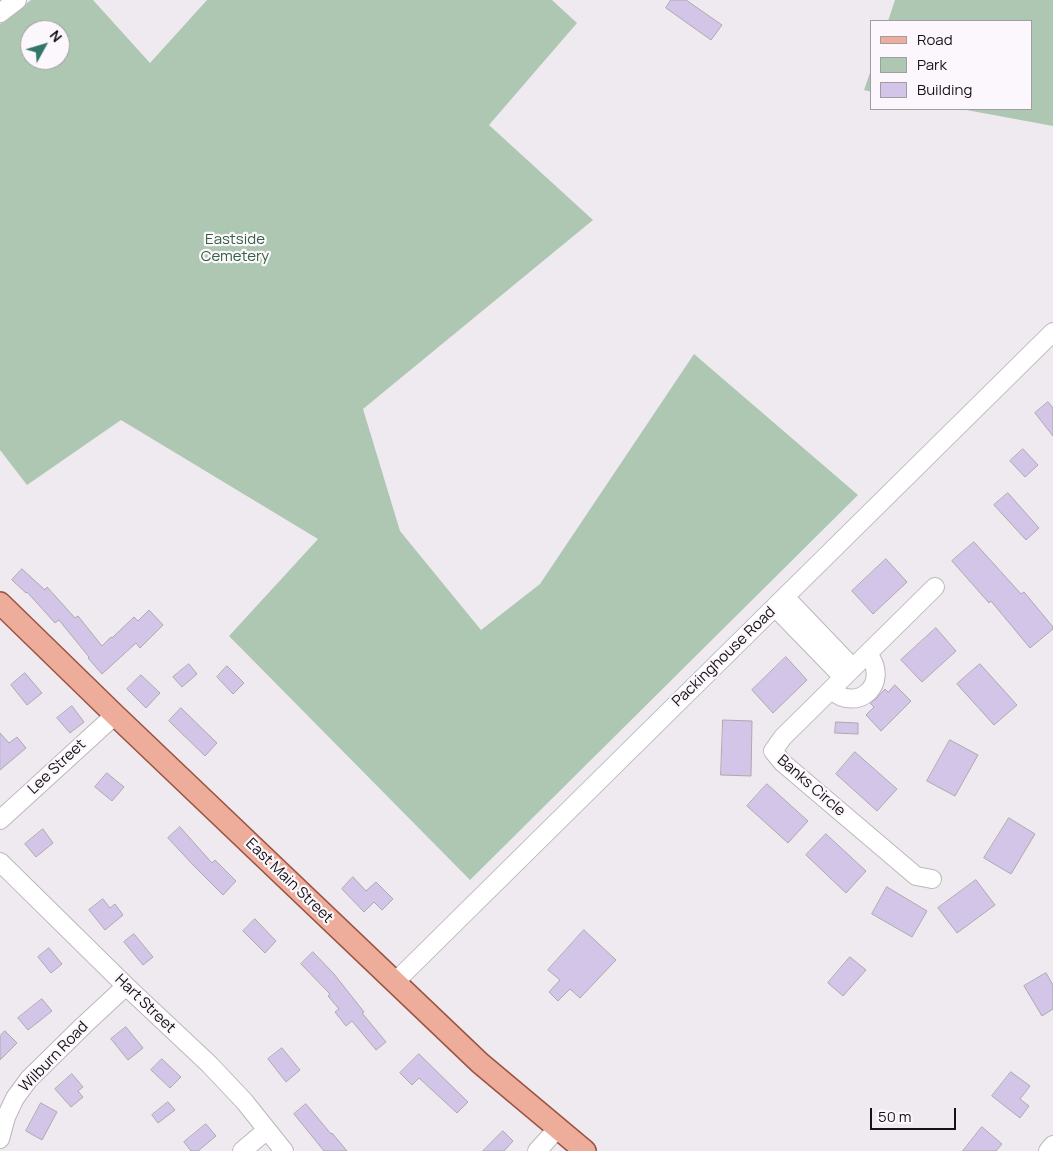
<!DOCTYPE html>
<style>
body{margin:0}
#map{position:relative;width:1053px;height:1151px;overflow:hidden;background:#efeaef;font-family:Manrope,sans-serif}
canvas{display:block}
.legend{position:absolute;left:870px;top:20px;width:162px;height:90px;box-sizing:border-box;background:#fcf7fc;border:1px solid #a09ca0;margin:0;padding:6px 9px;list-style:none;font-size:15px;color:#151315}
.legend li{display:flex;align-items:center;gap:10px;height:25px}
.legend b{width:25px;border:1px solid #a09ca0}
.north{position:absolute;left:20px;top:20px;width:50px;height:50px;box-sizing:border-box;background:#fcf7fc;border:1px solid #a09ca0;border-radius:50%;rotate:51deg;font-size:14px;font-weight:700;line-height:20px;text-align:center;color:#151315}
.north::after{content:'';display:block;margin:auto;width:18px;height:22px;background:#32776a;clip-path:polygon(50% 0,100% 100%,50% 72%,0 100%)}
.scale{position:absolute;left:870px;top:1108px;width:86px;height:22px;box-sizing:border-box;border:2px solid #151315;border-top:0;padding-left:6px;font-size:15px;line-height:18px;white-space:nowrap;color:#151315;-webkit-text-stroke:4px #fcf7fc;paint-order:stroke}
</style>
<div id="map">
<canvas width="1053" height="1151"></canvas>
<ul class="legend">
<li><b style="height:6px;background:#eeac9b"></b>Road</li>
<li><b style="height:14px;background:#aec7b2"></b>Park</li>
<li><b style="height:14px;background:#d2c5e7"></b>Building</li>
</ul>
<div class="north">N</div>
<div class="scale">50 m</div>
</div>
<script>
const g = document.querySelector('canvas').getContext('2d');
g.lineJoin = 'round';
function fill(path, color) {
  g.fillStyle = color;
  g.fill(path, 'evenodd');
}
function stroke(path, color, width, dash) {
  g.strokeStyle = color;
  g.lineWidth = width;
  g.lineCap = dash ? 'butt' : 'round';
  g.setLineDash(dash || []);
  g.stroke(path);
}
function drawText(font, color, halo, rows, align = 'center') {
  g.font = font + ' Manrope,sans-serif';
  g.lineWidth = 4.5;
  g.setLineDash([]);
  g.textBaseline = 'middle';
  g.strokeStyle = halo;
  g.fillStyle = color;
  for (const [text, x, y, turn = 0] of rows) {
    g.save();
    g.translate(x, y);
    g.rotate((+turn || 0) * Math.PI / 180);
    g.textAlign = isNaN(turn) ? turn : align;
    if (halo) g.strokeText(text, 0, 0);
    g.fillText(text, 0, 0);
    g.restore();
  }
}
const green = new Path2D(`
 M31 0H93L150 63 207 0H552L577 23 489 125 593 220 363 409 400 531 481 630 540 584 694 354 858 495 470 880 229 636 318 539 121 420 27 485 0 450V24ZM30 30H60V60H30Z
 M895 0H1053V126L961 109H1032V21H888Z
 M872 67V92L864 90Z`);
const building = new Path2D(`
 M671 0H686L722 25 711 40 666 8Z
 M1048 402 1053 408V436L1035 413Z
 M1023 449 1038 465 1025 477 1010 461Z
 M1008 493 1039 528 1026 540 994 505Z
 M974 542 1021 594 1024 592 1053 627V629L1030 648 991 601 989 603 952 561Z
 M886 559 907 582 873 614 852 591Z
 M22 569 45 590 47 587 75 618 78 616 102 646 111 637 112 638 134 617 138 621 149 610 163 625 140 648 136 643 102 674 88 658 89 657 59 620 55 623 27 592 26 593 12 580Z
 M936 628 956 651 922 682 901 660Z
 M786 657 807 680 773 713 752 690Z
 M189 664 197 674 182 687 173 677Z
 M980 664 1017 705 994 725 957 684Z
 M227 666 244 683 233 694 217 677Z
 M25 673 42 693 27 705 11 685Z
 M141 675 160 693 146 708 127 689Z
 M895 685 911 701 881 731 866 715 874 707 870 703 877 698 885 689 888 692Z
 M72 706 84 722 70 733 57 718Z
 M181 708 217 743 205 756 169 721Z
 M723 720 752 721 751 776 721 775Z
 M836 722 858 723V734L835 733Z
 M0 733 9 743 17 737 26 748 0 770Z
 M950 740 978 755 955 796 927 781Z
 M855 752 897 789 877 811 836 774Z
 M107 773 124 787 112 801 95 787Z
 M767 784 808 821 788 843 747 806Z
 M1009 818 1035 834 1011 874 984 858Z
 M180 827 212 863 215 860 236 881 223 895 194 866 168 838Z
 M43 829 53 843 36 857 25 844Z
 M826 834 866 871 846 893 806 855Z
 M353 877 366 891 376 882 393 899 382 910 374 902 364 912 342 889Z
 M976 880 995 905 957 933 938 908Z
 M887 887 927 911 912 937 872 914Z
 M103 899 110 908 115 904 123 915 105 930 89 910Z
 M255 919 276 941 265 953 243 931Z
 M584 930 616 960 580 998 570 989 558 1001 549 992 560 980 548 970Z
 M134 934 153 957 143 965 124 942Z
 M49 948 62 964 51 973 38 957Z
 M313 952 334 974 364 1012 362 1013 386 1042 376 1050 352 1021 346 1026 335 1012 339 1009 328 996 330 994 301 964Z
 M850 957 866 970 843 996 828 983Z
 M1046 973 1053 985V1009L1042 1016 1024 986Z
 M42 999 52 1011 28 1030 18 1018Z
 M126 1027 143 1048 128 1060 111 1039Z
 M5 1031 17 1043 0 1060V1036Z
 M282 1048 300 1070 286 1082 268 1059Z
 M419 1054 468 1102 457 1113 419 1078 412 1085 400 1073Z
 M162 1059 181 1077 170 1088 151 1070Z
 M1011 1072 1030 1086 1020 1099 1029 1106 1020 1118 992 1096Z
 M72 1074 83 1087 78 1091 83 1097 71 1107 55 1089Z
 M168 1102 175 1110 158 1123 152 1115Z
 M41 1103 57 1112 42 1140 26 1131Z
 M306 1104 331 1134 332 1133 347 1151H324L294 1114Z
 M206 1124 216 1136 198 1151H191L184 1142Z
 M982 1127 1002 1144 996 1151H963Z
 M503 1131 513 1141 504 1151H483Z`);
const minor = new Path2D(`
 M0 13 17 0
 M785 597 853 668
 M775 607 843 677
 M831 690C858 714 891 683 868 654
 M0 820 115 715
 M0 862 126 986 209 1064 244 1101 284 1151
 M932 879 916 876 783 763 773 751 783 737 935 587
 M395 982 1053 332
 M0 1139 6 1117 15 1098 29 1079 84 1025 126 986
 M242 1151 267 1130
 M537 1151 558 1128
 M1048 1151 1053 1145`);
const major = new Path2D(`
 M0 603 115 715 480 1063 585 1151`);
const parkNames = [
 ["Eastside",235,240],
 ["Cemetery",235,257]
];
const streetNames = [
 ["Packinghouse Road",724,657,-44],
 ["Lee Street",57,767,-43],
 ["Banks Circle",811,786,41],
 ["East Main Street",289,881,44],
 ["Hart Street",145,1004,44],
 ["Wilburn Road",54,1057,-46]
];
fill(green, '#aec7b2');
fill(building, '#d2c5e7');
stroke(building, '#aca9af', 1);
stroke(minor, '#bcb7bc', 20);
stroke(major, '#9b5341', 24);
stroke(minor, '#fff', 18);
stroke(major, '#eeac9b', 21);
drawText('15px', '#32623f', '#fcf7fc', parkNames);
drawText('15px', '#151315', '#fcf7fc', streetNames);
</script>
